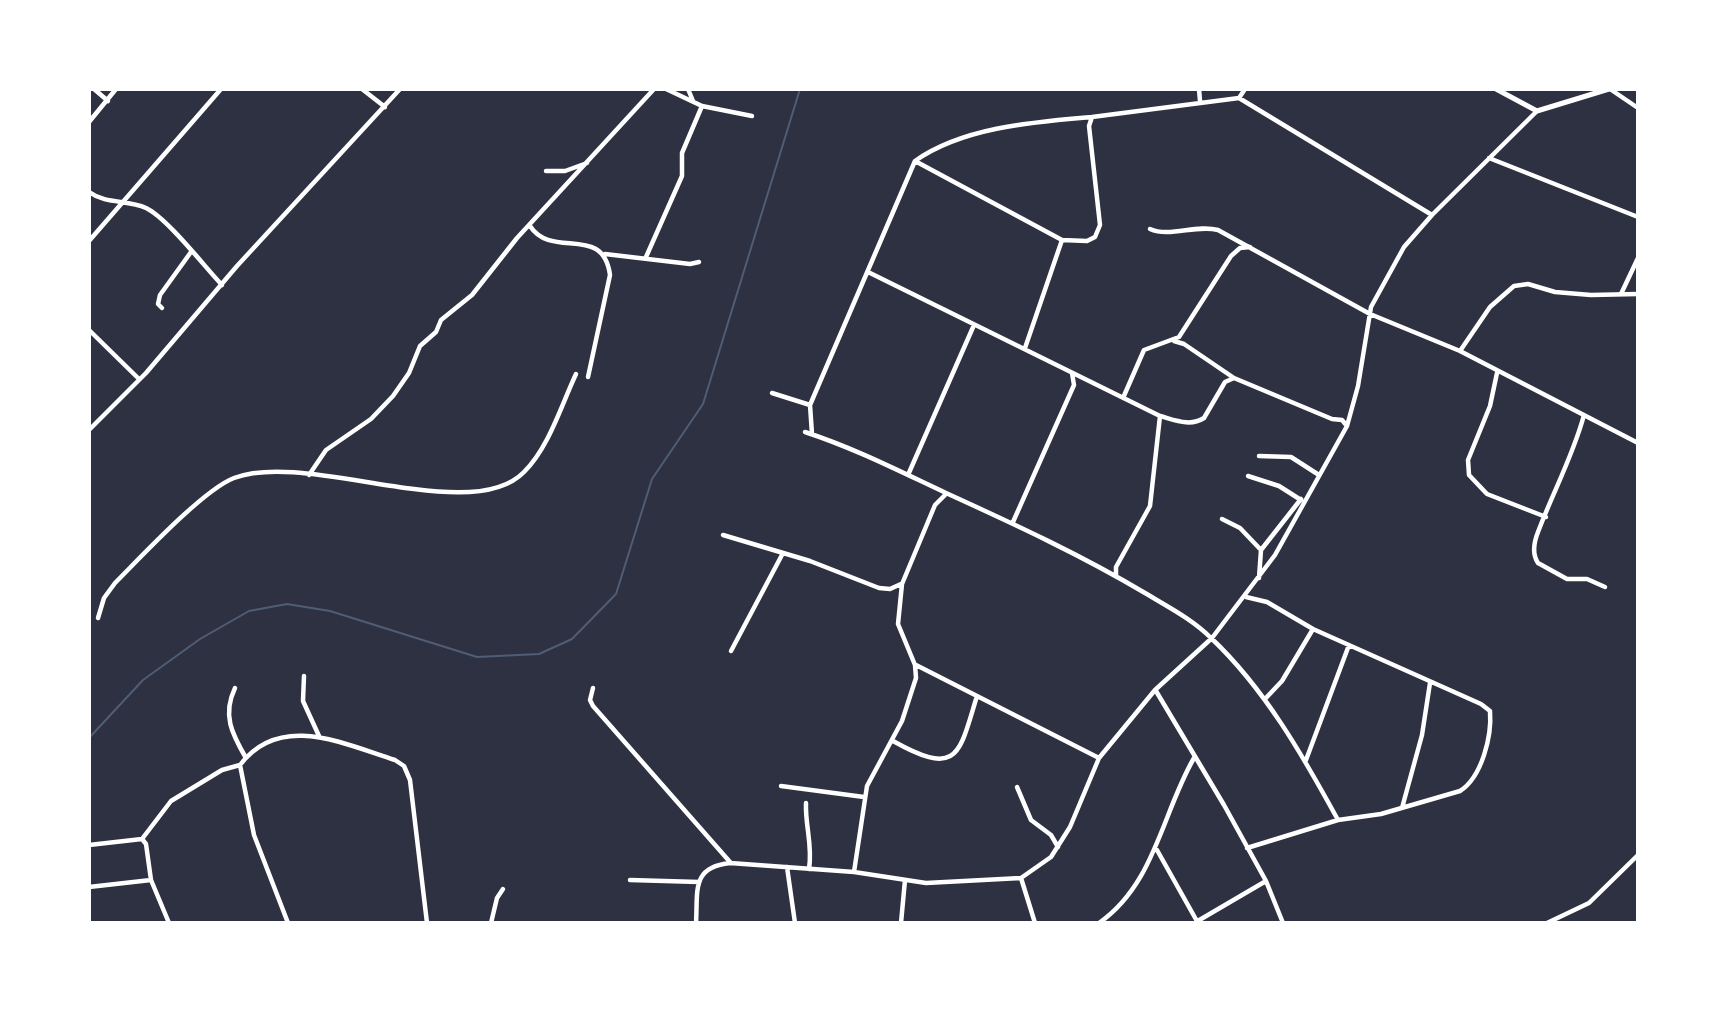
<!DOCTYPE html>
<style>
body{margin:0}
#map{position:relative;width:1727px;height:1012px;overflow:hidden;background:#2d3142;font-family:"Noto Sans",sans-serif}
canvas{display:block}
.frame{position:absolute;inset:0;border:91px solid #fff;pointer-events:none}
</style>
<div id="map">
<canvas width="1727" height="1012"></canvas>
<div class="frame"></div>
</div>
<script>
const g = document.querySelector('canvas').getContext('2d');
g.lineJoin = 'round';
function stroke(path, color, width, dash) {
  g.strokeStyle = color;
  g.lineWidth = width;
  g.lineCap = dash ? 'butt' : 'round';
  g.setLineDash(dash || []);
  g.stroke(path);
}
const stream = new Path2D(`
 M89 738 143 680 200 639 249 611 287 604 330 611 477 657 539 654 572 639 616 594 652 479 703 404 800 89`);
const minor = new Path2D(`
 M94 89 108 101
 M362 89 385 107
 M666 89 702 106 752 116
 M688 89 693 101
 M1199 89 1200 101
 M1610 89 1638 108
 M1239 98 1245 89
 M89 122 116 89
 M1489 158 1638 217
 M915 161 1062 240 1087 241 1095 237 1100 225 1089 126 1092 117 1239 98 1432 215
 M546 171H565L587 163
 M89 192C107 205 127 199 146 208 167 218 204 266 222 285
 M530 226C552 260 603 223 610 275L588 377
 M1150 229C1170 238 1196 224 1218 230L1370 314 1460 351 1638 443
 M89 241 221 89
 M605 254 690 264 699 262
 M646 257 682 176V153L702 106
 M868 272 1160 416C1175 420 1190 427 1204 418L1225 382 1234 378 1332 419 1342 420 1347 426
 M1621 294 1638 258
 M162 308 158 304 160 295 191 252
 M89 330 139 379
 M1174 341 1184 344 1234 378
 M1025 348 1062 240
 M1460 351 1490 307 1514 286 1528 284 1555 292 1591 295 1638 294
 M1497 373 1490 406 1468 460 1469 475 1487 494 1546 517
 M772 393 810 405
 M1123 398 1144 350 1179 337 1231 256 1240 248 1250 247
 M1584 415C1573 456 1553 492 1538 532 1534 542 1532 554 1538 563L1567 579H1587L1605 587
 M89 430 146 373 237 266 400 89
 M805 432C854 448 899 471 946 493 1014 524 1081 555 1145 593 1168 607 1192 619 1211 638 1265 689 1303 756 1338 820
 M812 434 810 405 915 161C963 127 1034 122 1092 117
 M1259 456 1291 457 1319 475
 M309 475 326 450 371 419 393 396 409 373 420 346 436 332 441 320 472 295 517 238 654 89
 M908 475 974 325
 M1248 476 1279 486 1301 500
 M1222 519 1240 528 1261 550 1259 578
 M1013 522 1074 385 1072 373
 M723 535 810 561 879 588 890 589 901 584
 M1261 550 1301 499
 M1116 575V567L1150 506 1160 416
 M1246 597 1267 602 1313 629 1481 704 1490 711C1492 736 1482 777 1460 791L1381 814 1338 820 1247 848
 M98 618 104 598 115 583C141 557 203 490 234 478 307 450 471 527 524 472 549 447 561 406 576 374
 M731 651 783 553
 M916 665 1099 758
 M304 676 303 701 319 736
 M235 688C222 715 232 734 246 758
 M593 688 590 700 593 706 730 862
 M1156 691 1224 805 1266 881 1283 923
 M1265 699 1282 681 1313 629
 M893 741C959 778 959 754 977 696
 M1306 760 1349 645
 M781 786 864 797
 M1017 787 1031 820 1051 835 1058 847
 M806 803C805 826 813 846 809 869
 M1402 808 1422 735 1430 683
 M142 839 171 801 222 770 240 765
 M89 845 142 839 146 844 151 880 169 923
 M1157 850 1198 923
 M787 867 795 923
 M854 872 867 786 902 721 916 678 915 665 898 624 902 584 935 505 946 494
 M1021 878 1035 923
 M630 880 699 882
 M89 887 151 880
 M1196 922 1266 881
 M288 923 254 835 240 765C280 712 344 744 395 760L404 766 410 780 427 923
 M491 923 497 898 503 889
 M696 923C698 891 691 867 730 863L854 872 926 883 1021 878 1051 857 1070 827 1099 758 1155 690 1212 638 1275 555 1347 426 1358 386 1371 307 1404 247 1432 215 1537 111
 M901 923 905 880
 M1099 923C1155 884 1162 813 1194 758
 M1547 923 1589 903 1638 855`);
const tertiary = new Path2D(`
 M1496 89 1537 111 1609 89`);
stroke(stream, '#4f5d75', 2);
stroke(minor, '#fff', 4.5);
stroke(tertiary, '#fff', 5);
</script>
